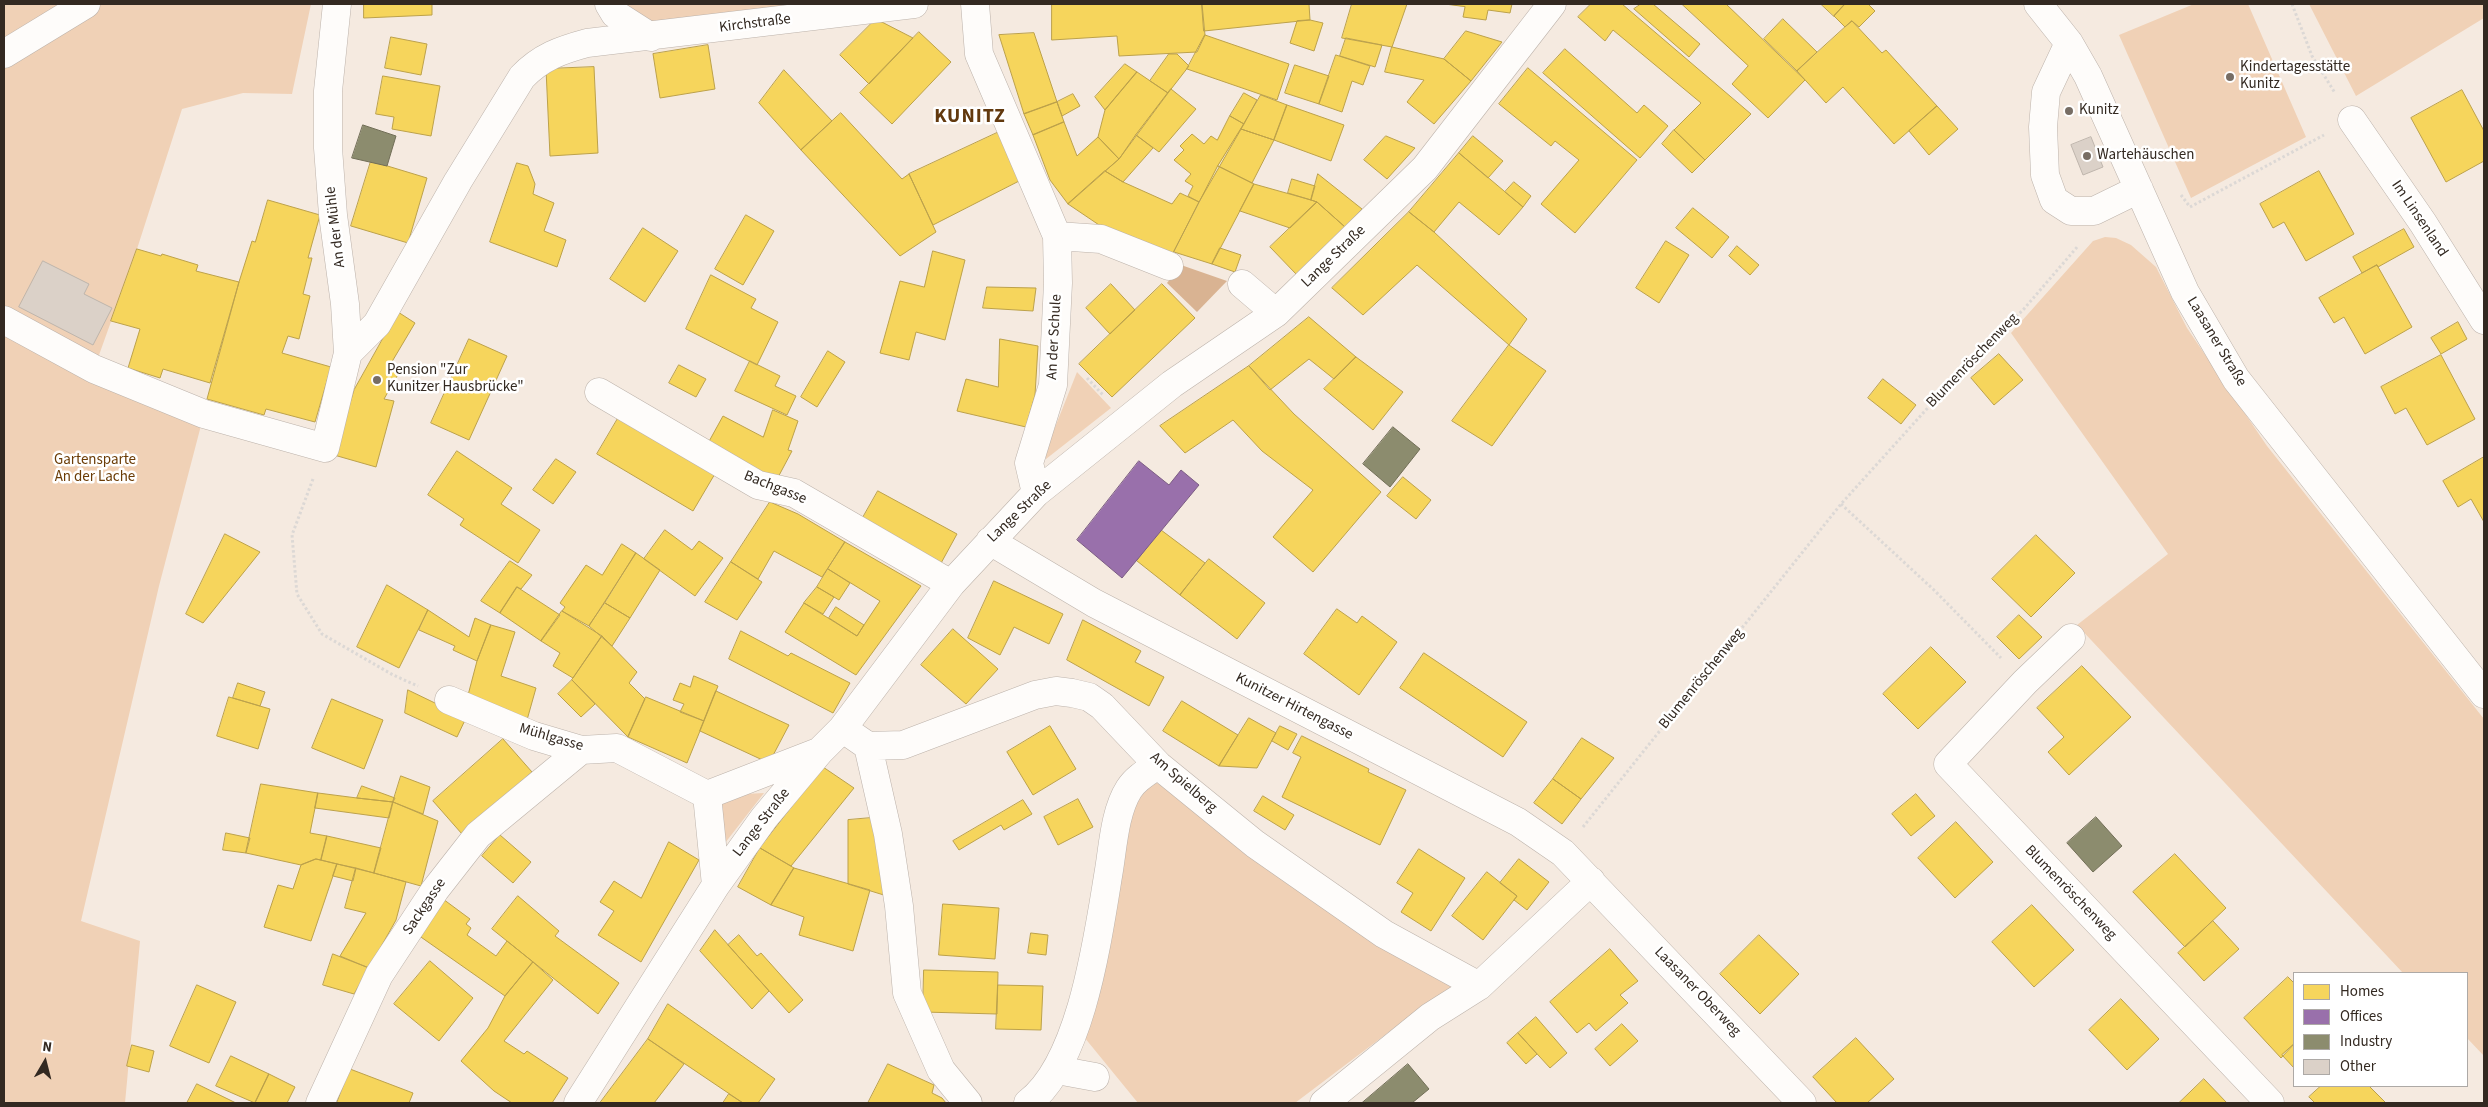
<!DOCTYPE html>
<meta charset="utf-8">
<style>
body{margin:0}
#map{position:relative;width:2488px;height:1107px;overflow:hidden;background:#f5eae0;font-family:"Source Sans 3",sans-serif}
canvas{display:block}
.frame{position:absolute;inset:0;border:5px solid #332921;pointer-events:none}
.legend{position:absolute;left:2293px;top:972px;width:175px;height:115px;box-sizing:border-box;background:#fff;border:1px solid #ada9a6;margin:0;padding:6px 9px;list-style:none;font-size:15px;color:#332921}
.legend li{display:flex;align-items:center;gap:10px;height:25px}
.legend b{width:25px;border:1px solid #ada9a6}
.north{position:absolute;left:20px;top:1037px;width:50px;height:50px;-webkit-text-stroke:4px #fff;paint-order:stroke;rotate:8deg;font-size:14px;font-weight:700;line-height:20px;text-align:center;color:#332921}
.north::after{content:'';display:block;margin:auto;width:18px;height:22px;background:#332921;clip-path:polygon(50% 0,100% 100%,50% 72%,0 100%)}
</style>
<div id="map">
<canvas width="2488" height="1107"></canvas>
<div class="frame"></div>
<ul class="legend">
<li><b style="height:14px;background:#f6d55c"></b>Homes</li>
<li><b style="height:14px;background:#9970ab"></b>Offices</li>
<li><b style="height:14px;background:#8c8c6e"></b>Industry</li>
<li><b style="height:14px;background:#dbd1c8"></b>Other</li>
</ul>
<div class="north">N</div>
</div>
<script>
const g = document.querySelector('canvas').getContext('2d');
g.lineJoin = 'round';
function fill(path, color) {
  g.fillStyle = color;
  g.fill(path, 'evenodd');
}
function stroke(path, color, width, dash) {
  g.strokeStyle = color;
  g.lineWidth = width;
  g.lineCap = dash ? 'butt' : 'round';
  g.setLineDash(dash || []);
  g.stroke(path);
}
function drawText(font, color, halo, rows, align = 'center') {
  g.font = font + ' "Source Sans 3",sans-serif';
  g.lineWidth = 5;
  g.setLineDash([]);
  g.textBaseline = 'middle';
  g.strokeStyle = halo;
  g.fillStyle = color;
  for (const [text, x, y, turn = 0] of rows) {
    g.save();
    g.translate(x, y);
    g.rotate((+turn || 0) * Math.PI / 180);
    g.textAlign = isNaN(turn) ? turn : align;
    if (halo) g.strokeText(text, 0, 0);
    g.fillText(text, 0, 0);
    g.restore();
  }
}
const green = new Path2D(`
 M4 4H311L292 94 243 93 182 109 137 249 94 369 204 414 159 586 81 921 140 941 125 1103H4Z
 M619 4H803L657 23 628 14Z
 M2194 4H2248L2306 137 2191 198 2119 35Z
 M2309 4H2484V18L2356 96Z
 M2105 237 2116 238 2131 245 2156 267 2187 328 2267 446 2484 719V1056L2467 1038V973H2403L2077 625 2168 554 2011 333 2093 241Z
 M1077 372 1111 408 1046 459V450Z
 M1156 783 1164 785 1466 985 1414 1013 1295 1103H1138L1080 1032 1122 840 1139 792Z
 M764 793 725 843 721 803 745 794Z`);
const water = new Path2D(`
 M1181 265 1227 281 1197 312 1167 283Z`);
const homes = new Path2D(`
 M364 4H432V15L364 18Z
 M1052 4H1202L1205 35 1197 52 1119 56 1117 36 1052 40Z
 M1202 4H1309L1310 20 1204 31Z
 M1352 4H1407L1392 47 1342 38Z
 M1445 4H1512L1510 13 1488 10 1486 20 1463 17 1465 7Z
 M1591 4H1622L1751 114 1705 160 1674 130 1701 103 1613 30 1605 41 1578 17Z
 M1641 4H1653L1700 44 1689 57 1634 9Z
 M1682 4H1726L1805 80 1768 118 1732 84 1748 66Z
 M1821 4H1845L1834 16Z
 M1845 4H1868L1875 11 1859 27 1852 21 1845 27 1834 16Z
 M876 19 913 38 869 84 840 55Z
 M1783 19 1817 52 1797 71 1764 39Z
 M1310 20 1323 23 1314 51 1290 43 1297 21Z
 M1852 21 1882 53 1886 50 1937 106 1894 144 1843 87 1826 103 1797 71Z
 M1466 31 1502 42 1471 81 1444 59Z
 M919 32 951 62 892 124 860 93Z
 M1034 33 1057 102 1024 114 999 35Z
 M1205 35 1289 64 1277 100 1187 69Z
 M391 37 427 44 421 75 385 68Z
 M1346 38 1382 45 1375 67 1340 56Z
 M708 45 715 89 660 98 653 54Z
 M1392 47 1444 59 1471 81 1434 124 1407 102 1424 80 1385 72Z
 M1565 49 1637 113 1644 105 1668 126 1640 158 1543 73Z
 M1169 54H1177L1189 66 1168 93 1150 81Z
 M1336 55 1370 66 1363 85 1352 81 1342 112 1319 104Z
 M1125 64 1137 72 1105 110 1095 97Z
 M1295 65 1329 76 1319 104 1285 93Z
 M594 67 598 153 550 156 546 69Z
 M1528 68 1637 160 1575 233 1541 204 1579 160 1555 141 1551 146 1499 104Z
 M784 70 832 121 801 150 759 103Z
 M1137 72 1168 93 1119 159 1098 137 1105 110Z
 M383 76 440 86 431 136 392 129 394 117 376 114Z
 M1171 89 1196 109 1159 152 1136 135Z
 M2462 90 2484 131V161L2446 182 2411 118Z
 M1244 93 1257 100 1244 124 1230 116Z
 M1073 94 1080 106 1062 116 1057 102Z
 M1261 95 1287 105 1274 140 1241 129Z
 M1057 102 1064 122 1033 135 1024 114Z
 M1287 105 1344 125 1331 161 1274 140Z
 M1937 106 1958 129 1929 155 1909 131Z
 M841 113 902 179 909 174 936 232 900 256 801 150Z
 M1230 116 1244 124 1199 202 1188 196 1193 186 1185 181 1191 174 1174 160 1184 150 1180 146 1192 134 1204 144 1211 136 1217 140Z
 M1064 122 1077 156 1098 137 1119 159 1068 204 1050 180 1033 135Z
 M1241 129 1274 140 1252 183 1218 166Z
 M1674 130 1705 160 1692 173 1662 144Z
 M999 132 1023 179 933 225 909 174Z
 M1136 135 1153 148 1123 182 1105 171 1119 159Z
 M1386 136 1415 148 1387 179 1364 160Z
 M1473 136 1503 161 1488 178 1459 153Z
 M1459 153 1523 207 1499 235 1459 202 1434 232 1409 212Z
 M371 161 427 178 408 243 351 226Z
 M517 163 528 166 535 184 533 194 554 203 544 231 566 240 557 267 490 242Z
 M1218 166 1254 184 1212 264 1174 252Z
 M1105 171 1123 182 1172 204 1180 193 1199 202 1172 255 1105 229 1068 204Z
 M2319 171 2354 234 2306 261 2284 222 2273 228 2260 204Z
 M1318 174 1362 209 1345 227 1317 202 1311 200Z
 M1292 179 1315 186 1311 200 1288 193Z
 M1514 182 1531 196 1523 207 1505 192Z
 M1254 184 1311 200 1317 202 1290 228 1240 211Z
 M268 200 320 215 308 258H312L303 294 310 296 299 339 288 336 282 353 331 367 315 422 266 409 264 415 207 399 239 282 252 241 255 242Z
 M1317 202 1345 227 1296 274 1270 247Z
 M1693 208 1729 237 1712 258 1676 228Z
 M1409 212 1434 232 1527 319 1509 345 1417 265 1363 315 1332 288Z
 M746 215 774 231 743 285 715 269Z
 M643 228 678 251 645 302 610 279Z
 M2404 229 2414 247 2378 267 2377 265 2362 273 2353 257Z
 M1666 241 1689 255 1659 303 1636 288Z
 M1737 246 1759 265 1750 275 1729 256Z
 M1220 248 1241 255 1235 272 1212 264Z
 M137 249 161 256 162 254 198 265 196 271 239 282 210 383 163 369 160 378 128 368 140 329 111 321Z
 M933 251 965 260 945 340 916 332 909 360 880 353 900 281 924 287Z
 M2377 265 2412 327 2365 354 2344 317 2334 323 2319 298Z
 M711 275 756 299 751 308 778 322 757 365 686 329Z
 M1111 284 1135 310 1110 334 1086 308Z
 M1162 284 1195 318 1112 397 1079 364Z
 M987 287 1036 288 1033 311 983 308Z
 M398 312 415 323 390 365 400 371 384 399 394 401 376 467 334 455 354 390Z
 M1309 317 1356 357 1334 379 1309 359 1270 390 1249 366Z
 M2458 322 2467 339 2441 354 2431 338Z
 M469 339 507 356 469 440 431 423Z
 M1000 339 1038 346 1035 395 1026 427 957 411 966 379 998 387Z
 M1509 345 1546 371 1492 446 1452 421Z
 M828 351 845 362 817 407 801 397Z
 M1999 354 2023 380 1994 405 1971 378Z
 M2441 355 2475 419 2427 445 2406 408 2395 414 2381 387Z
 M1356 357 1403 392 1373 430 1324 389Z
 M750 361 780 376 775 386 796 396 787 415 735 391Z
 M679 365 706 379 696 397 669 383Z
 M1249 366 1294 414 1381 492 1313 572 1273 537 1313 490 1262 451 1233 420 1185 453 1160 426Z
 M1883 379 1916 405 1901 424 1868 398Z
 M773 410 798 421 788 450 792 451 775 483 707 445 723 416 763 437Z
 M620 415 716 472 693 511 597 454Z
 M457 451 512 488 501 504 540 530 518 563 460 525 464 519 428 495Z
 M2484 457V522L2471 499 2458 507 2443 481Z
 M556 459 576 472 553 504 533 490Z
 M1403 477 1431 500 1416 519 1387 496Z
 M878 491 957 534 940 565 861 521Z
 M770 502 798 514 845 542 822 577 774 551 758 579 731 562Z
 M665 530 692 550 699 541 723 558 695 596 644 559Z
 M1161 530 1205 563 1180 595 1137 561Z
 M225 534 260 552 203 623 186 614Z
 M2036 535 2075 573 2031 617 1992 579Z
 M845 542 921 586 856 675 785 632 804 603 857 636 864 625 880 601 828 569Z
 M622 544 636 553 589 626 562 611 565 607 560 603 586 565 602 575Z
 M636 553 660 570 630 618 605 603Z
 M1209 559 1265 603 1237 639 1180 595Z
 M510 561 532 575 521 589 517 587 500 613 481 601Z
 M731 562 762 582 737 620 705 602Z
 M828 569 850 583 839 600 817 587Z
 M994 581 1063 614 1049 644 1014 627 1000 655 968 638Z
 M387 585 428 610 399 668 357 647Z
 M517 587 560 615 541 641 500 613Z
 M817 587 834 597 823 614 804 603Z
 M605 603 630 618 612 646 589 626Z
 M836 607 864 625 857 636 829 618Z
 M1337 609 1357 623 1362 616 1397 642 1359 695 1304 654Z
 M428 610 469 637 475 618 491 625 477 661 453 650 455 646 419 630Z
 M562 611 602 636 573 678 553 666 560 653 541 641Z
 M2019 615 2042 637 2019 659 1997 637Z
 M1083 620 1141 651 1135 662 1164 677 1149 706 1067 660Z
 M491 625 515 632 501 676 536 688 527 720 467 699 477 661Z
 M953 629 998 669 966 704 921 665Z
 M741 631 788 656 791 653 850 683 833 713 729 659Z
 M602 636 637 672 629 683 645 699 628 737 572 680Z
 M1931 647 1966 682 1918 729 1883 694Z
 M1424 653 1527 722 1503 757 1400 688Z
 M2082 666 2131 717 2069 775 2048 752 2064 737 2037 708Z
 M694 676 718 686 704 721 680 712 684 704 673 700 680 683 690 687Z
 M572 680 595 704 581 717 558 694Z
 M238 683 265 692 260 706 233 698Z
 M408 690 466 718 457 737 405 713Z
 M716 691 789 725 769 763 700 731Z
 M229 697 270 709 258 749 217 736Z
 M646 697 704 721 687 763 628 737Z
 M332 699 383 720 364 769 312 748Z
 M1182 701 1238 735 1219 766 1163 731Z
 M1249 718 1276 733 1257 768 1219 766Z
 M1050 726 1076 769 1033 795 1007 752Z
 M1280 726 1297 734 1288 750 1272 741Z
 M1302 736 1369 769 1368 772 1406 790 1380 845 1282 797 1301 757 1293 753Z
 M1582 738 1614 758 1581 799 1553 779Z
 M503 739 532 772 462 834 433 801Z
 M823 767 854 788 791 866 760 848Z
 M401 776 430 787 423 814 393 802Z
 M1553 779 1581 799 1562 824 1534 803Z
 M261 784 318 793 310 833 327 836 321 860 316 859 301 865 246 853Z
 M362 786 395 798 393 802 357 798Z
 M318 793 357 798 393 802 389 818 315 808Z
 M1916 794 1935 816 1911 836 1892 814Z
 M1263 796 1294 815 1285 830 1254 811Z
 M1078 799 1093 827 1058 845 1044 817Z
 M1023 800 1032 814 1004 830 1001 825 959 850 953 841Z
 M393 802 438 821 421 886 374 873Z
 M871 818 887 896 848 884V820Z
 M1956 822 1993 862 1955 898 1918 858Z
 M226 833 250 838 246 853 223 850Z
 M500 835 531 862 513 883 482 856Z
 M327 836 381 848 374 873 321 860Z
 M669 842 699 860 641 962 598 935 614 911 600 902 614 881 641 898Z
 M760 848 794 868 771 905 738 887Z
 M1419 849 1465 878 1431 931 1401 912 1413 893 1397 883Z
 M2175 854 2226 908 2185 947 2133 892Z
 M316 859 337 864 311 941 264 927 278 885 293 889 301 865Z
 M1519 859 1549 882 1527 910 1514 900 1517 896 1500 883Z
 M337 864 356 868 353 881 333 876Z
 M356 868 406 882 396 920 369 968 340 956 366 913 345 908Z
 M794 868 870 890 853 951 799 935 804 917 771 905Z
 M1487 872 1517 896 1483 940 1452 916Z
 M518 896 559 931 555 936 619 983 598 1014 492 929Z
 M443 899 470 919 466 924 471 928 467 935 496 956 507 941 533 962 505 996 418 935Z
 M943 904 999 908 995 959 939 955Z
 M2032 905 2074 950 2034 987 1992 942Z
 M2213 921 2239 949 2204 981 2178 953Z
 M715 930 769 991 752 1009 700 951Z
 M1031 933 1048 935 1046 955 1028 953Z
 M739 935 757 956 761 953 803 1000 789 1013 728 945Z
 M1759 935 1799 974 1760 1014 1720 974Z
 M1610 949 1638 981 1620 995 1628 1003 1596 1031 1589 1023 1577 1033 1550 1002Z
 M333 954 369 968 354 994 323 985Z
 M430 961 473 998 439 1041 394 1004Z
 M533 962 553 980 504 1041 524 1054 527 1051 568 1078 552 1103H512L494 1091 461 1061 488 1028 505 996Z
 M924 970 998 972 997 1014 923 1012Z
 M2288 977 2294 983V1044L2281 1058 2244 1018Z
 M197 985 236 1002 209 1063 170 1046Z
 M998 985 1043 986 1041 1030 996 1029Z
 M2121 999 2159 1039 2127 1070 2089 1030Z
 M668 1004 775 1079 758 1103H743L648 1039Z
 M1536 1017 1567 1053 1550 1068 1518 1033Z
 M1622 1024 1638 1041 1610 1066 1595 1049Z
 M1518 1033 1537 1054 1526 1064 1507 1043Z
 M1856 1038 1894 1079 1867 1103H1837L1813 1077Z
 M648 1039 684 1064 654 1103H600Z
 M2294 1044V1068L2282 1055Z
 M132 1045 154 1051 149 1072 127 1066Z
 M231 1056 269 1074 255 1103 216 1086Z
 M888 1064 934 1085 932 1093 942 1098 946 1103H868Z
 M350 1069 413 1093 409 1103H337Z
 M269 1074 295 1087 287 1103H255Z
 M2204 1079 2227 1103H2179Z
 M197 1084 236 1103H187Z
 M2321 1086H2369L2386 1103H2315L2309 1097Z
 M729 1094 743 1103H723Z`);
const offices = new Path2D(`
 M1139 461 1169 485 1181 470 1199 485 1122 578 1077 540Z`);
const industry = new Path2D(`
 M363 125 396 136 387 166 352 158Z
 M1393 427 1420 449 1390 487 1363 464Z
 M2096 817 2122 846 2093 872 2067 843Z
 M1408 1064 1429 1089 1412 1103H1362Z`);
const building = new Path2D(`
 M2091 137 2103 167 2083 175 2071 145Z
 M43 261 89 284 84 294 112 308 93 345 19 307Z`);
const path = new Path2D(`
 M2292 4 2312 56 2335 93
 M2181 195 2190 207 2324 135
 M1087 378 1103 395
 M313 479 292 535 297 594 322 634 393 675 418 686
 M1841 504 1934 590 2001 658
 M1583 827 1841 504 1980 350 2023 310 2078 246`);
const minor = new Path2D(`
 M609 4 615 14 651 37
 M975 4 979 54 1057 236 1058 283 1053 385 1029 463 1036 493
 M2038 4 2069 43 2088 76 2185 292 2236 379 2484 694
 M2069 43 2046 92 2043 127 2045 175 2054 200 2071 211H2094L2139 189
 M4 54 86 4
 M2352 120 2423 223 2484 320
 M1057 236 1101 239 1169 266
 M1242 284 1276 313
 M4 320 94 369 204 414 325 448 348 353 345 304 333 215 328 148V91L337 4
 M348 353 377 324 458 181 522 77C541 57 561 50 587 43L914 4
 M599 392 758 485 794 493 951 584
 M990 541 1094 603 1518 822 1563 853 1802 1103
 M2071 638 2025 682 1948 764 2270 1103
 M449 700 534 736 581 750 617 748 707 795
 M852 735 868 746 888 834 899 906 907 993 941 1070 968 1103
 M868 746 903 745 1035 695 1056 691 1072 693 1089 697 1102 706 1158 765 1255 844 1384 934 1479 986
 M716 885 707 795 818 752
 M1057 1070 1095 1077
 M320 1103 379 975 435 890 478 835 581 750
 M578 1103 716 885 764 818 820 751 842 729 951 584 1036 493 1172 384 1276 313 1425 168 1552 4
 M1028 1103C1082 1062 1098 936 1109 870 1113 845 1115 811 1129 789 1136 778 1147 772 1158 765
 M1324 1103 1430 1017 1479 986 1591 881`);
const markers = [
 [2230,77,5,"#776d64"],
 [2069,111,5,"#776d64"],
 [2087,156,5,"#776d64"],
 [377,380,5,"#776d64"]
];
const streetNames = [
 ["Kirchstraße",755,24,-7],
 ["Im Linsenland",2419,219,56],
 ["An der Mühle",336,227,-97],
 ["Lange Straße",1334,257,-44],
 ["An der Schule",1055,337,-87],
 ["Laasaner Straße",2216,342,59],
 ["Blumenröschenweg",1973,361,-46],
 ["Bachgasse",775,488,22],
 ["Lange Straße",1020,512,-44],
 ["Blumenröschenweg",1702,679,-51],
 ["Kunitzer Hirtengasse",1294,707,27],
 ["Mühlgasse",551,738,16],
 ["Am Spielberg",1183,783,41],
 ["Lange Straße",762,823,-52],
 ["Blumenröschenweg",2070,893,46],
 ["Sackgasse",425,907,-56],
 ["Laasaner Oberweg",1697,992,46]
];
const poiNames = [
 ["Kindertagesstätte",2240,68],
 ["Kunitz",2240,85],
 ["Kunitz",2079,111],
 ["Wartehäuschen",2097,156],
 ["Pension \"Zur",387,371],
 ["Kunitzer Hausbrücke\"",387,388]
];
const parkNames = [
 ["Gartensparte",95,461],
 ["An der Lache",95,478]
];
const districtNames = [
 ["KUNITZ",970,118]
];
fill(green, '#f0d1b6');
fill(water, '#d9b392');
fill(homes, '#f6d55c');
stroke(homes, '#bca14a', 1);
fill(offices, '#9970ab');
stroke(offices, '#7a5b82', 1);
fill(industry, '#8c8c6e');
stroke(industry, '#716e57', 1);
fill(building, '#dbd1c8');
stroke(building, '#beb5ac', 1);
stroke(minor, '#bcb2aa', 29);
stroke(path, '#dcd8d5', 3, [2.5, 2.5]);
stroke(minor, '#fefcfa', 28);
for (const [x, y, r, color] of markers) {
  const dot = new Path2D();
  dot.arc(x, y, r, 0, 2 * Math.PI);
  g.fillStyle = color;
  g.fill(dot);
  stroke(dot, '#fff', 2);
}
drawText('15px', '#332921', '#fff', streetNames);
drawText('15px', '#332921', '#fff', poiNames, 'left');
drawText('15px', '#6b3c06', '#fff', parkNames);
g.letterSpacing = '1px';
drawText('bold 20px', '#62390e', '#fff', districtNames);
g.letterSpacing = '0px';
</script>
